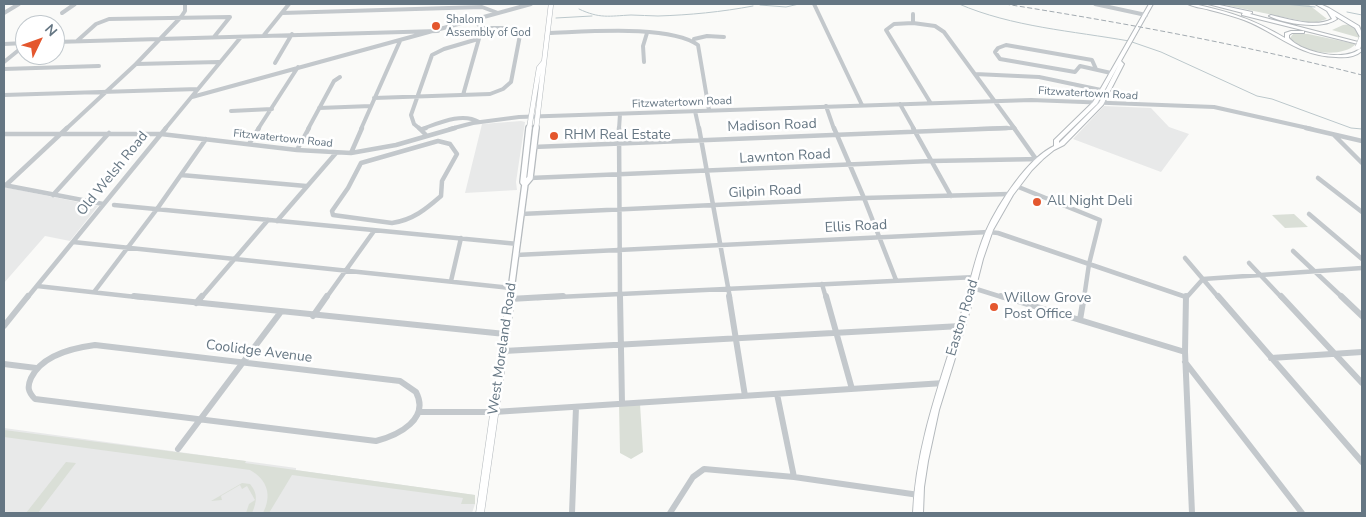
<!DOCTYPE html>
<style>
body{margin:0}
#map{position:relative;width:1366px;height:517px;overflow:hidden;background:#fafaf8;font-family:"Nunito Sans",sans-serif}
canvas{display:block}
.frame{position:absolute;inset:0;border:5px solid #657683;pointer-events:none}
.north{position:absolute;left:15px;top:15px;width:50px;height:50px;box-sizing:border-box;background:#fff;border:1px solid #c1c8cd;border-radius:50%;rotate:48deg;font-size:14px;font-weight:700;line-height:20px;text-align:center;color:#657683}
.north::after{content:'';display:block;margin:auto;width:18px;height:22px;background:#e4572e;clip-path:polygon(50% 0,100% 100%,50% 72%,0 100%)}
</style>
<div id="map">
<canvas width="1366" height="517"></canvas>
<div class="frame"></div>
<div class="north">N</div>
</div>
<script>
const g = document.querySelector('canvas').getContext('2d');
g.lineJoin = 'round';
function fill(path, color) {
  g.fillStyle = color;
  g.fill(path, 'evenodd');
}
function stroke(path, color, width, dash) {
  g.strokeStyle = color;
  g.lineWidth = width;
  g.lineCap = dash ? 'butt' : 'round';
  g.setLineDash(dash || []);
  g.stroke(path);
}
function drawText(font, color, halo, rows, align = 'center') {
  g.font = font + ' "Nunito Sans",sans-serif';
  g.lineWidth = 5;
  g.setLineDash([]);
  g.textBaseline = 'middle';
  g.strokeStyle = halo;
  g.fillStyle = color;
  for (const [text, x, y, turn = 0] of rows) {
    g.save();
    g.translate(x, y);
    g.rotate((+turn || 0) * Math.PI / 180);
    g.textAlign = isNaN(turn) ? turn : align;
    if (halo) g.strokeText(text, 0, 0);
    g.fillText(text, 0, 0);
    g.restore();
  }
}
const built = new Path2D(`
 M1104 106 1151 108 1169 127 1189 134 1161 172 1073 139Z
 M521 121 525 122 516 182 517 190 465 193 482 124Z
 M4 187 98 206 70 241 45 236 4 283Z
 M4 428 296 468V470L475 495V504L472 513H4Z`);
const green = new Path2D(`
 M1220 4H1308L1327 19 1317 22H1307Z
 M1352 24 1359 33 1360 38 1332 30 1343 25Z
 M1293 34H1308L1356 44C1341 59 1303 53 1290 38Z
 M1294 214 1308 227 1285 228 1272 215Z
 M619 404H640L643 452 631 459 620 453Z
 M4 430 246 461 245 463 475 495V504H461L463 498 292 475 269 513H263C272 496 268 480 250 470L4 437Z
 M66 462 76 463 38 513H26Z
 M242 483 250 484C258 493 257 502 252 513H246L249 504 255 500 247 486 242 489 240 485 221 496 222 500 211 501Z`);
const stream = new Path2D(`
 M852 4H901
 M959 4C1012 27 1073 31 1129 41
 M1284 4 1315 7
 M760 5 786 7 799 4
 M579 9C600 19 609 16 631 15 640 15 649 16 658 16 690 15 721 12 753 6
 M1347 12 1362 15
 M556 18 592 16
 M1132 42 1161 52 1257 96 1272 99 1351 128 1362 129`);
const minorFar2 = new Path2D(`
 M814 4 862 105
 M1095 4 1146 15
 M4 13 19 4
 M62 13 75 4
 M282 13 482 7 498 13
 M913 14V23L894 24 886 30 930 102
 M913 23 935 26 944 32 1015 129
 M547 33C584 32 669 24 698 45L709 110
 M264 35 289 4
 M694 39 707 36 724 37
 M77 41 96 24 109 19 230 17 214 37
 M55 42 438 31
 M4 44 25 43
 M4 62 25 45
 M644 62 643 46 647 33
 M275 63 292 34
 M136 64 219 62
 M4 69 99 66
 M1096 69 1092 60 1006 45 998 48 995 52 1000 59 1075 72 1080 66 1111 73
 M975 74 1039 77 1101 90
 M4 95 198 89
 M463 95 482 28
 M192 97 531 4
 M374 98 490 94 503 89 511 82 520 35 508 28H482L474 20
 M900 104 914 129
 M826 106 834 129
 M319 108 371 106
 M231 111 272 109
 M695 111 699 129
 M66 129 136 64 181 17 185 11V4
 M165 129 241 37
 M258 129 298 67
 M308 129 334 81 340 77
 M361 129 400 41
 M420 129 414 124 411 115 432 55 444 49 478 39
 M422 129C439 123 462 112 479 122
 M450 129 473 123 519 117 1031 100 1214 107 1312 129
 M619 129 620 114
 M976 129 1012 128`);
const minorFar1 = new Path2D(`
 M419 128 427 136
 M619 128 620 298
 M699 128 730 298
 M834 128 864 198 896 280
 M913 128 951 196
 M1014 128 1036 159
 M1306 128 1362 141
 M421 130 426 128
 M4 134H161L297 150 351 153 396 145 455 128
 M1334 135 1362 163
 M438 141 450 144 457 154 442 181 441 196C426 209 413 220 392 223L333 215 332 211 348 188 361 163Z
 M249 144 259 128
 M533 147 1007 128
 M297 150 309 128
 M351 153 362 128
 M181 175 306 186
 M530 178 931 161 1041 159
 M1318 178 1362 212
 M4 185 103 204
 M6 185 67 128
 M1016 186 1100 220 1089 264 1084 298
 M53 195 109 133
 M114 205 518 244
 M521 214 864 198 1009 194
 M1309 214 1362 259
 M277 221 336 153
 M73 242 511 288
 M1293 251 1343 298
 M516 255 989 232 998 233 1186 297
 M1185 258 1219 298
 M1249 263 1282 298
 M451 281 461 238
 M822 284 826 298
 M37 286 145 298
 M973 288 1005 298
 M94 292 157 209 206 139
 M27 298 166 128
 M201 298 268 220
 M326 298 374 231
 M537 298 976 277
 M1186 298 1203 279 1362 268`);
const minor = new Path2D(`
 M134 296 505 334
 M620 296 622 403
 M729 296 745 396
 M826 296 852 389
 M1001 296 1185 352
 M1186 296 1185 352 1192 513
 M1218 296 1362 462
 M1281 296 1362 383
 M1341 296 1362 316
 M510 299 563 296
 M196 303 202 296
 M313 316 327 296
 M1080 320 1084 296
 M4 326 28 296
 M95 345 400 381 416 392C430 419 399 435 376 441L35 399C28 392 27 387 31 378 42 355 72 348 95 345Z
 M504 351 961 326
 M1271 358 1362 352
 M1185 362 1302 513
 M4 364 36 368
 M777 394 794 477
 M419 412H494L944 383
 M178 449 280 313
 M572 513 576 407
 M670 513 693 477 704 469 794 477 919 495`);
const majorFar2 = new Path2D(`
 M529 129 539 68 543 63
 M536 129 551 4`);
const majorFar1 = new Path2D(`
 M525 184 530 178 536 128
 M510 298 525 184 523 182 529 128`);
const major = new Path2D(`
 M480 513 511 296`);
const highway = new Path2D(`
 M1149 4H1153L1121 61 1124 64 1103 105 1064 145 1054 150 1043 159 1032 170 1013 195 993 230 983 259 970 310 939 410 928 461 924 487 923 513H913C916 443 942 377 962 311 970 284 975 256 986 231 998 204 1028 158 1054 146V140L1093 102ZM1119 64 1099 103 1059 143V141L1097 104Z
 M1188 4H1194C1230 12 1253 19 1285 38V33L1291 31H1304V33H1292L1289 35V38C1300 51 1335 59 1352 53 1356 52 1359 49 1362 48V51C1355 57 1346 58 1336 57 1297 56 1278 33 1244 20 1233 16 1222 13 1210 10 1203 8 1194 7 1188 4Z
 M1208 4H1215L1252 12V13L1250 14 1362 43V45L1242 15V14L1243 13Z
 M1315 4H1320L1329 8 1359 26 1362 33V38L1360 37 1355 28 1335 16 1337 19C1322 30 1285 24 1269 16L1271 15C1289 19 1315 28 1332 19L1327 11Z`);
const rail = new Path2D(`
 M1005 4C1125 23 1244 45 1362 75`);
const highwayBridge = new Path2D(`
 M1358 47 1362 37`);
const markers = [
 [436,26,5,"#e4572e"],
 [554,136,5,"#e4572e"],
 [1037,202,5,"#e4572e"],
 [994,307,5,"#e4572e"]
];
const farPoinames = [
 ["Shalom",446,20],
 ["Assembly of God",446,33]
];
const farStreetnames = [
 ["Fitzwatertown Road",1088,94,3],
 ["Fitzwatertown Road",682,103,-2],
 ["Fitzwatertown Road",283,139,6]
];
const streetNames = [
 ["Madison Road",772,126,-2],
 ["Lawnton Road",785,157,-3],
 ["Old Welsh Road",113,174,-51],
 ["Gilpin Road",765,192,-3],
 ["Ellis Road",856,227,-3],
 ["Easton Road",963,318,-73],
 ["West Moreland Road",503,349,-82],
 ["Coolidge Avenue",259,352,7]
];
const poiNames = [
 ["RHM Real Estate",564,136],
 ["All Night Deli",1047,202],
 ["Willow Grove",1004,299],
 ["Post Office",1004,315]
];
fill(built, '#e8e9e9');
fill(green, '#dadfd7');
stroke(stream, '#bbc7cb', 1);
stroke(majorFar2, '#b5babe', 5.5);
stroke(majorFar1, '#b5babe', 8);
stroke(major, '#b5babe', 9);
stroke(highway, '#b4b9bd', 2);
stroke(minorFar2, '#c3c8cc', 4);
stroke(minorFar1, '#c3c8cc', 4.5);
stroke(minor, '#c3c8cc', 6);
stroke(majorFar2, '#fff', 4.5);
stroke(majorFar1, '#fff', 5.5);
stroke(major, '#fff', 8);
fill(highway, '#fff');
stroke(rail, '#a2aab0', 1, [5, 2.5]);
stroke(highwayBridge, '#b4b9bd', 6, []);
stroke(highwayBridge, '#fff', 5);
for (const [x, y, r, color] of markers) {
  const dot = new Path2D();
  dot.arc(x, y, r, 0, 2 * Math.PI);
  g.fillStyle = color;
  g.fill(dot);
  stroke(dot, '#fff', 2);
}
drawText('11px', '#657683', '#fff', farPoinames, 'left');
drawText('11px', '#657683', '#fff', farStreetnames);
drawText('14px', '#657683', '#fff', streetNames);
drawText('14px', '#657683', '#fff', poiNames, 'left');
</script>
